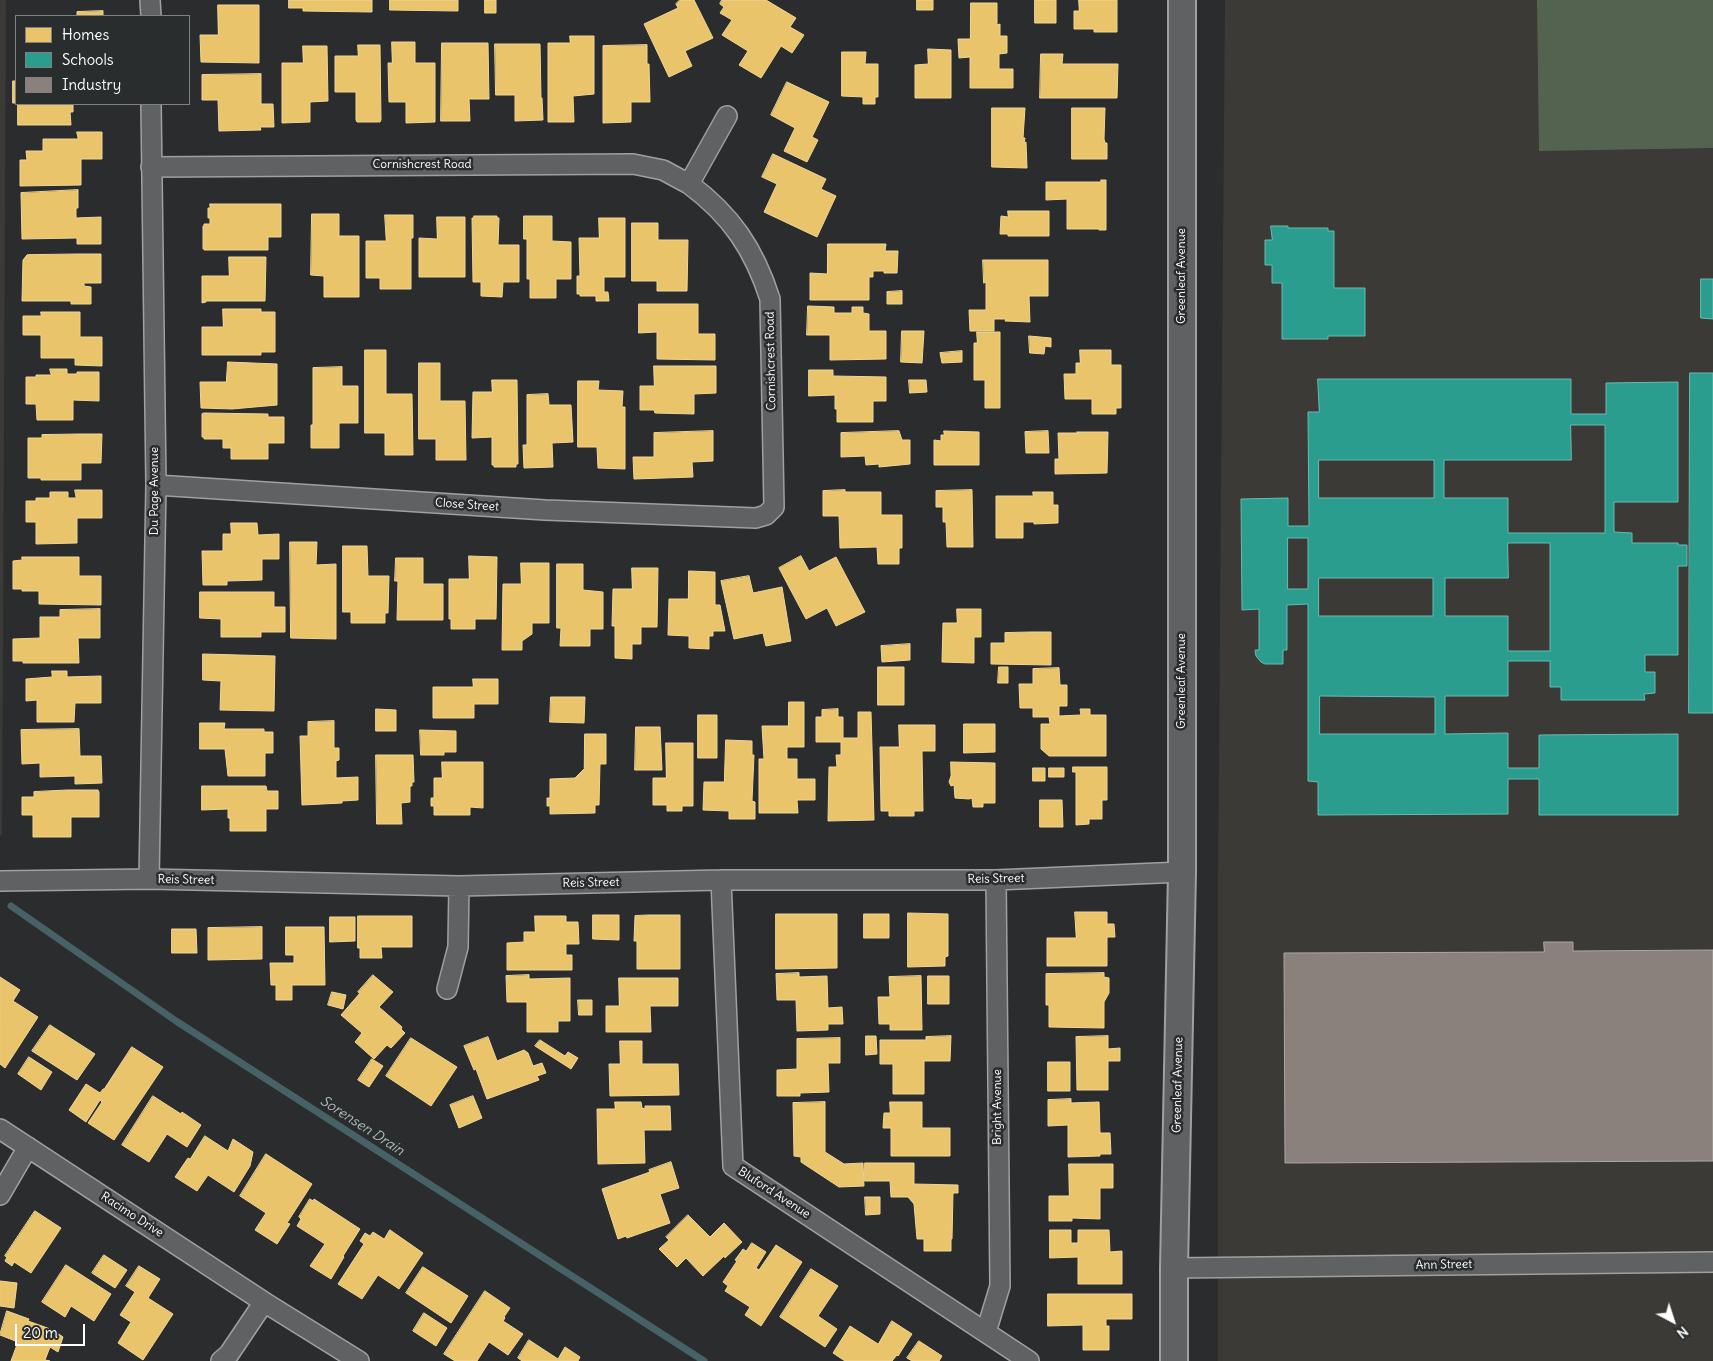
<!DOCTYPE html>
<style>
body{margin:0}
#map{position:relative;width:1713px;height:1361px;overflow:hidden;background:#2b2c2d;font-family:Delius,sans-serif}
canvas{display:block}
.legend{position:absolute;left:15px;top:15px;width:175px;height:90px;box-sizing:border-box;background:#2a2d2e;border:1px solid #7f8182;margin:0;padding:6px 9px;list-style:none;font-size:15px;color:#fff}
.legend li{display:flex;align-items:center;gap:10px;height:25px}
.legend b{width:25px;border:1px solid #7f8182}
.north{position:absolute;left:1648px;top:1296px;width:50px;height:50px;-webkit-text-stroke:4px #2a2d2e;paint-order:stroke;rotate:140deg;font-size:14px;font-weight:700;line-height:20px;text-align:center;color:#fff}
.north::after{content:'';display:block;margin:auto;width:18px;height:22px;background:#fff;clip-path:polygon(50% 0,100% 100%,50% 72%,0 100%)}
.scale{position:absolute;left:15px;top:1324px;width:70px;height:22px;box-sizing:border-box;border:2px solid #fff;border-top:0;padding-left:6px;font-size:15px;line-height:18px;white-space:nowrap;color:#fff;-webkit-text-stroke:4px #2a2d2e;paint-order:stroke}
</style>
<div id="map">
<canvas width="1713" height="1361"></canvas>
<ul class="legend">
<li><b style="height:14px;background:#e9c46a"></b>Homes</li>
<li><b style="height:14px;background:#2a9d8f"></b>Schools</li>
<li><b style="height:14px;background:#8a817c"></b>Industry</li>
</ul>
<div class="north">N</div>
<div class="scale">20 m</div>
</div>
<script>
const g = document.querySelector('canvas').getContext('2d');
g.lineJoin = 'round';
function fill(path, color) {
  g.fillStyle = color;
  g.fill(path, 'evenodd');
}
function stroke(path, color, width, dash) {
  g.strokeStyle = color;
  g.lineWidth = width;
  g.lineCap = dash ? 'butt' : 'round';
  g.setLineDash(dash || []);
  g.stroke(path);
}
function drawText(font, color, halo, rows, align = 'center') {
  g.font = font + ' Delius,sans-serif';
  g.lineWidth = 5;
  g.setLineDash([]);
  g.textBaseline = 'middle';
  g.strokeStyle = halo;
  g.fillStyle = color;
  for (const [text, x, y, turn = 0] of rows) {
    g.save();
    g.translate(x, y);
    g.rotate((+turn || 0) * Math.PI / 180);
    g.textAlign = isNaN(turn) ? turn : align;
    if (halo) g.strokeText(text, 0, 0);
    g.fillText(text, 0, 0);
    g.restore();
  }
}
const built = new Path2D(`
 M0 0H6L2 836 0 835Z
 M1225 0H1713V1361H1218V874Z`);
const green = new Path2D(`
 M1537 0H1713V148L1539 151Z`);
const homes = new Path2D(`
 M289 0H372V12L303 11V8H289Z
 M390 0H458V11L390 10Z
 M485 0H496V13H485Z
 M680 0H694L713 38 685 51 692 66 669 77 644 24 678 8 676 4Z
 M722 0H766L796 18 790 27 804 35 792 53 781 46 761 78 739 65 748 51 722 35 732 20 720 13 724 7 720 4Z
 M917 0H933V10H917Z
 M1035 0H1056V23H1035Z
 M1079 0H1117V32H1094V29H1074V11H1079Z
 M971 3H997V25L1000 24V36H1007V53L999 54V69H1013V88H970V57L959 58 958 39H970Z
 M218 5H259V63L201 62 200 35H218Z
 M103 11V16H77V12Z
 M570 36H594V94L573 96 574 122H548V43H570Z
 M392 42H415V63H435V122L406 123V102H389L388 63H392Z
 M442 43H488L489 99H469L470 121H441Z
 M495 44H540L541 98H542L543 120 515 121V95H496Z
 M358 45H380L381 120 380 122H357L356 120V92H335V56H358Z
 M647 45V64H649L650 102H631V122L603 123V46Z
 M303 46H327L328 101 310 102V122L282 123V63H303Z
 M928 49 951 50V98H915V65L928 64Z
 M842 52H866L865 64H878V97H875V104H863V97L842 96Z
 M1041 54H1063L1062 64H1118L1117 98H1040Z
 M261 74V104H273L274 127H260L261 130 219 131 218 100H202V75Z
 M13 81H16V103H13Z
 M787 82 829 102 812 137 818 140 807 162 784 151 795 128 771 115Z
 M18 104H73V112H70L71 125H18Z
 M992 108H1025L1023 138H1025L1024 143 1026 142 1027 168 992 167Z
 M1072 108H1105L1104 139 1105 143H1107V159H1072Z
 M77 132H102V159H81V185L20 186V160H27L26 151H43V139H78Z
 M773 154 826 179 821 189 836 196 817 237 764 212 777 184 762 177Z
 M1101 180H1106V230H1099V229H1067V199L1046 200V182H1101Z
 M78 190V208H76V218L101 217V244H77V238L22 239 21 193Z
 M210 204H281V237H268V250H204L205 249H203V226H204V224H210V218H208V208H210Z
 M1008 211H1049V236H1008V234H1000L1001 216 1008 217Z
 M312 214H339V236H359V297H324V276L311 275Z
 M385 215H413V238H411V289H380V278H366V241H386Z
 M474 216H497V218H499L498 245H519V282H503L502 297 481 296V282H473L472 218H474Z
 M524 216H552V241L571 242V279H556V298H530V279H527V239H524Z
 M437 217H465V277H419V238L437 239Z
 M599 218H625V277H604V292H608L609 301H596V296H580V294H577V276H580L579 238H599Z
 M632 223H658V240H688L687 291H657V281H632Z
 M828 244H886L885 251H898L897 273H884V271H873V277H869V300H810V273L827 274Z
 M76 254H101V283H84V286L91 287V304H71V301H22L23 260 27 255Z
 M229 257H266L265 301H206V302L202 303V276H229Z
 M983 260H1048V296H1029L1030 322 1005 321 1006 319H994V331H970L969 310H986V282L984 283Z
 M902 291V304H887V292Z
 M639 304H698V334H715V360L657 359V332L639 333Z
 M808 306 834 307V313H852V307H863V313L869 314V331H886V359L830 360V335H807Z
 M223 309H261V312H275V352H261V355H202V327H223Z
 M41 312H80V337H102V366L75 365V358H41V335H23V316H41Z
 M902 331H924L922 363 901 362Z
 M977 332H1000V408H985V380H974V343H977Z
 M1029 336 1051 338V347L1045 346 1044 354 1030 353Z
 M365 350H386V394H412L413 455H385V433H365Z
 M1080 350H1111V365H1121V408H1116V414H1092V399H1065L1064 374H1076V363H1080Z
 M962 351V362L942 363 940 353Z
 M228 362 277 364V405L232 409 201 408 200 382H226Z
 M419 363H440V401H465L466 460H436V439H419Z
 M654 366H716V393L694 394V414L655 413 654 410H640V386H654Z
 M342 367V386H358V423H339V448H311V425H313V368Z
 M50 369H67V374H77V372H99V401L73 400V420H37L36 404H26V377H36V375H51Z
 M809 370H833V376L886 377V401H873V422H837V409H835V395L809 396Z
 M492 380H517L518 464H516V467H494V465H492V437L472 438 473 392H492Z
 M909 380H926L927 392 910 393Z
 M578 381H599L598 390 623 391 622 407H625V469L598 468 597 447H578Z
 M548 394 549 405H571L573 442 552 443 553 467 524 468 523 445H527V395Z
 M204 413 268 414V417H284V443H268V459H231V448H223V439H204V437H202V414Z
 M713 431V461L692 462 693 477 634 479 633 457H654V433Z
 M899 431 902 440H910V464L879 467V464L866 465 865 456 841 457V433Z
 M944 431 979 432V465H934V440L941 441V435H944Z
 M1048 431 1049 453H1026L1025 432Z
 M1077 432H1108L1107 473 1055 474V459H1059L1058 433H1078Z
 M78 434H102L101 463H81V480H41V478H28V438H42V435Z
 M75 490H102V518H77V543L36 544V522H26V501H36V498H50V492H68V498H76Z
 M845 490V492H881V515H902V548H899V564H878L877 547 840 548 839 516H823V491Z
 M972 490 973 547H947L946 522H943V507H936V491Z
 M1033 492H1053V505H1058V523L1034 524V522H1023V538H996V496H1033Z
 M231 523H257L258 535 279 534V559H262V580L227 581V585H203L202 551H223V534H231Z
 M290 542H317L316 565 336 564V639L291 638Z
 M343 546H367L368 576H389L388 613H385V623H351V612H343Z
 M469 556 497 557 496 619H475V629H451V619H449V579H469Z
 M801 556 809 571 836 557 865 612 836 626 827 608 806 619 779 568Z
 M22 557H79V576H101V605L39 604V591H22V589H13V561L22 560Z
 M396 558H423V584H443V620H397L398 581H395Z
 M521 563H549V623H532V634L522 641V650H502L503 584H521Z
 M557 564H583V590L603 592V629H590V646H560L561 628H557Z
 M632 568H658L657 627H641V644H632V659L615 658V626H612L613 589H632Z
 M689 571 715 572V605H720L725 631H713V636H709V649L689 648V636L668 635 669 599H688Z
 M749 576 753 593 782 587 791 641 766 646 763 633 734 639 721 581Z
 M200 592H274V607H285V632H261V637H221V619L200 618Z
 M100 609V638H78L79 663H23V661H13V639L40 638V617H60V610Z
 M957 609H981V637H974V663L942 662 943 623H957Z
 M1030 632H1051V665L991 664V643H1005V633Z
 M910 644V660L882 662 881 646Z
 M203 654 275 656 274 711 220 710 221 681 203 680Z
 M878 667H904V705H878Z
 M999 667H1008V683H998Z
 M1059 668 1060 685H1067V706H1059V716L1081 715 1080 709H1090V715H1106V756H1049L1041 749V724H1050L1049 717H1033V708H1020L1019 684H1033V669Z
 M52 671H67V677L101 676V703H75L74 722H37V700L26 701V679L52 677Z
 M473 679H498V704H474V718H433V687H473Z
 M551 697H585L584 723 550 722Z
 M789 702H804V747H787V759H797V779H815V800H797L798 813H759V759H764L762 726H788Z
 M376 709 396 710V731H376Z
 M838 709V717H843V738H858V712H871L874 820 828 821 829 767H837L836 755H841V742H816V717H822V710Z
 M698 715H717V758H698Z
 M334 721V748H339V760L336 761V778L358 777V800L342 801V803L302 805 300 736H308V722Z
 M200 723H225L224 729H264V732H273V753H265V776H228L225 749H200Z
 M964 724H995V752L964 753Z
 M899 725H935V751H922L923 811H914V816H889V811H881L880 747H899Z
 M636 727H660L662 770H635Z
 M79 729 80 756H101L102 783 75 784V776L40 777V763L22 764 21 730Z
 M420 730 456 731V752H444V755H421Z
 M585 734H606V764H600L599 805H595V813L550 814V806H547V798H550V779L575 778 584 769Z
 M726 740 752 741V755H754L752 801 755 802V819H729V811L703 810 704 782H724Z
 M666 743H693V806H682V811H667V805H653V778H666Z
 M376 755H413L414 782H412V786H410V802L401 803 402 824H377Z
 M442 762H483V808L470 807V815H434V806H431V798H434V778H442Z
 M951 762 995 763V803H983V807H973L972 798 969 799 955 798 954 785 951 786 949 782 951 776Z
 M1073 767H1107V800H1102V819H1089V824L1076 825V772H1073Z
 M1033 768H1045V781H1033Z
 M1049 768H1064V777H1049Z
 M202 786H266L267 791H278V809H266V831H230V818H228V809L202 810Z
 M67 790H98L99 792V817H71V837H33V815H22V797H34V792Z
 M1040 800H1062L1063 827H1040Z
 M1075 912H1107V924H1114L1115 937H1107V966H1047V938H1076Z
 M908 913 948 914V956L945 957V966L908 967Z
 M776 914H837V968L776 969Z
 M864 914H889V938H864Z
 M593 915H619V940L593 939Z
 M648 915H680V969H637V941H634L635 916Z
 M358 916H412V947H381L382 958H360V948H358Z
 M535 916H566V922H578L579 944H566V955H572V970H507V943L524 942V932H535Z
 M330 917H355V941L330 942Z
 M262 927V959L208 960V928Z
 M286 927H324L325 985H292V1000H276V985H271L270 963H294V955H286Z
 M172 929H196L197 953H172Z
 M799 973V977L827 976 828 1008 842 1007 843 1024H828V1030L797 1031 796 1000H777L776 974Z
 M1104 973V977L1109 978V993L1104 1002V1028L1049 1027V1005H1046V974Z
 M373 975 393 992 379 1007 402 1027 401 1029 405 1033 391 1048 387 1045 374 1059 355 1042 362 1033 341 1015 360 993 358 992Z
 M529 975V979L570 978V1021H558V1032H527V1002H507L506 976Z
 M921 976 922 1030H890V1024H879L878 997H890L889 977Z
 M928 976H949V1004H928Z
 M0 977 20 990 13 1001 38 1017 5 1068 0 1064Z
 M619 978H678V1006H650L651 1032H606V1006H619Z
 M332 992 346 995 343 1009 328 1005Z
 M578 1000H592V1015H579Z
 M50 1025 95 1054 77 1080 32 1051Z
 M866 1036H876L877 1054 866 1055Z
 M951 1036 950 1061H924V1094H893V1064H880V1040H926V1037Z
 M1108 1036V1049L1120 1048V1061H1108V1090H1077L1076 1037Z
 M488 1037 497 1061 524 1050 528 1053 533 1066 542 1063 546 1073 537 1076 539 1080 487 1099 476 1069 474 1070 464 1046Z
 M411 1038 457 1067 431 1106 386 1076Z
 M840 1038V1063H828L829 1092 800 1093V1096H777V1070L797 1069V1039Z
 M540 1040 565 1056 568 1052 578 1058 571 1069 535 1046Z
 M620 1041H642V1064H678L679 1095 610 1096 609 1064H620Z
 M132 1047 163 1067 114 1140 88 1123 102 1102 100 1100 86 1122 69 1110 86 1084 100 1093 103 1089H104Z
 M29 1057 52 1072 41 1090 18 1074Z
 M372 1059 383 1066 369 1087 358 1080Z
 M1048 1062H1070V1091H1048Z
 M153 1096 181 1114 182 1112 201 1125 187 1147 167 1134 149 1162 122 1145Z
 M473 1096 482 1118 459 1128 450 1105Z
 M1071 1099V1103L1099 1102 1100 1133H1110L1111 1154H1100V1156L1068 1157V1125L1048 1126V1100Z
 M615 1102H641L642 1108 645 1109V1106H670L671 1130H644L645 1163 598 1164 597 1109H615Z
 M825 1102V1152L844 1164 863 1163 864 1186 839 1187 801 1162V1157L794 1156 793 1103Z
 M890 1102H922V1128H950V1156H891V1128H883L884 1113H890Z
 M205 1136 228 1151 233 1139 253 1152 250 1166 234 1192 208 1175 197 1191 175 1177 188 1158 190 1159Z
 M266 1154 312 1184 287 1223 290 1224 277 1244 255 1230 266 1213 240 1196Z
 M671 1162 679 1188 660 1194 670 1223 627 1238 626 1236 618 1239 602 1189 650 1172 649 1170Z
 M865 1163H914V1184L958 1185V1193H953L952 1239H951V1251H924V1239H917L914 1204 908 1197H891L890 1181H865Z
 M1069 1164H1113V1188H1100V1219L1072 1218V1221H1049V1196H1069Z
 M865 1197H880V1214L866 1215Z
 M310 1199 313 1201 314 1199 360 1229 343 1256 344 1257 331 1279 310 1266 325 1244 297 1226 301 1219 299 1217Z
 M35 1211 61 1228 31 1273 14 1262 12 1266 5 1261 7 1257 5 1256Z
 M688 1215 710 1237 724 1223 742 1242 725 1258 724 1256 703 1276 686 1258 677 1267 659 1249 669 1240 666 1237Z
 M390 1230 423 1253 399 1289 378 1275 362 1299 338 1284 364 1244 360 1241 365 1233 370 1236 373 1232 384 1239Z
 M1050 1230H1071V1243H1078V1230H1109L1110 1252 1122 1251V1284H1078V1257L1050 1258Z
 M752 1243 766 1252 756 1268 759 1270 776 1245 802 1262 761 1326 745 1315 750 1307 725 1291 728 1286 723 1282 737 1261 735 1260 743 1249 746 1251Z
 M104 1255 127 1270 115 1288 92 1273Z
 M66 1265 111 1294 94 1321 71 1306 65 1317 42 1302Z
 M139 1266 160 1279 148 1298 173 1314 143 1360 118 1343 131 1322 120 1315 135 1292 126 1286Z
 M423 1267 468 1296 451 1323 406 1293Z
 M811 1269 838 1286 818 1316 837 1329 825 1347 780 1317Z
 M0 1281 17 1283 14 1308 0 1306Z
 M485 1291 510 1308 504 1317 505 1318 503 1321 523 1334 508 1355 489 1342 477 1361H455L444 1354Z
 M1048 1294H1132V1319H1106V1326H1109V1350H1083V1325L1048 1326Z
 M7 1311 29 1319 28 1321 53 1330 63 1337 58 1352 50 1347 45 1360 50 1361H11L18 1342 0 1335Z
 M424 1313 447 1328 436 1346 413 1331Z
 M892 1321 912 1334 898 1356 897 1355 892 1361H845L833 1353 850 1326 878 1344Z
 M529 1340 558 1359 565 1347 580 1357 578 1361H522L518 1358Z
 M919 1341 942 1356 939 1361H912L907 1358Z`);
const schools = new Path2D(`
 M1271 226H1288V228H1328V231H1334V288H1365V336H1328V339H1282V283H1272V265H1265V240H1272Z
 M1701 279H1713V319L1701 318Z
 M1690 373H1713V713H1689Z
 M1318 379H1571V414H1606V383L1678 382V502H1614V532L1632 533V543H1678V545H1687V566H1678V655H1645V672H1655V693L1644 694 1645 700H1561V687H1550V661H1508V696H1445V734L1508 733V768H1539V735L1678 734V815H1539V779H1508V814L1318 815V782L1308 781V604L1287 605V650H1283V664H1265L1261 662 1256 656 1255 650H1259V609L1242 610 1241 499 1288 498V526H1309L1308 412H1319ZM1571 425H1605V533H1508V498H1444V460H1571ZM1319 460H1434V498H1319ZM1288 538H1308V589H1288ZM1508 543H1550V651H1508V616H1445V578H1508ZM1319 578H1433V616H1319ZM1320 696 1435 697V734H1320Z`);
const industry = new Path2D(`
 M1544 942H1573V951L1713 950V1161L1285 1163 1284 953 1544 952Z`);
const stream = new Path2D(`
 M11 906 176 1021 704 1361`);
const street = new Path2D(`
 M150 0 151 16
 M151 167 633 164 663 170 689 184 727 116
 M156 485 545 510 756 518 766 515 774 507 770 299C754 249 731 215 689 184
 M149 879 156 485 151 104
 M721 880 733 1166 1029 1361
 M0 881 149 879 459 886 721 880H996L1182 872
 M447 989 458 947 459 886
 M0 1129 264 1302 359 1361
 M0 1195 28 1147
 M1174 1268 1713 1262
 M986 1332 1000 1286 996 880
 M221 1361 229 1354 264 1302`);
const secondary = new Path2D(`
 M1174 1361V1268L1182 872V0`);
const streetNames = [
 ["Cornishcrest Road",422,165],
 ["Greenleaf Avenue",1182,276,-90],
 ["Cornishcrest Road",771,361,-91],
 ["Du Page Avenue",155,491,-90],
 ["Close Street",467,505,4],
 ["Greenleaf Avenue",1182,681,-90],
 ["Reis Street",996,879,-1],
 ["Reis Street",186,880,1],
 ["Reis Street",591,883,-1],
 ["Greenleaf Avenue",1178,1085,-89],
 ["Bright Avenue",998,1107,-90],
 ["Bluford Avenue",774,1193,33],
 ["Racimo Drive",132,1215,33],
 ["Ann Street",1444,1265,-1]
];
const waterNames = [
 ["Sorensen Drain",362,1126,33]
];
fill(built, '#3b3a37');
fill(green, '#546350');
fill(homes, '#e9c46a');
stroke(homes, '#f0d697', 1);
fill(schools, '#2a9d8f');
stroke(schools, '#6abab1', 1);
fill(industry, '#8a817c');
stroke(industry, '#ada7a3', 1);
stroke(stream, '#476267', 7);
stroke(street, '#a0a0a0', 22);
stroke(secondary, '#a0a0a0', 30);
stroke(street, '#606162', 19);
stroke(secondary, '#606162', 26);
drawText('12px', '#fff', '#2a2d2e', streetNames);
drawText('italic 14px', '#aebbbd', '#2a2d2e', waterNames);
</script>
